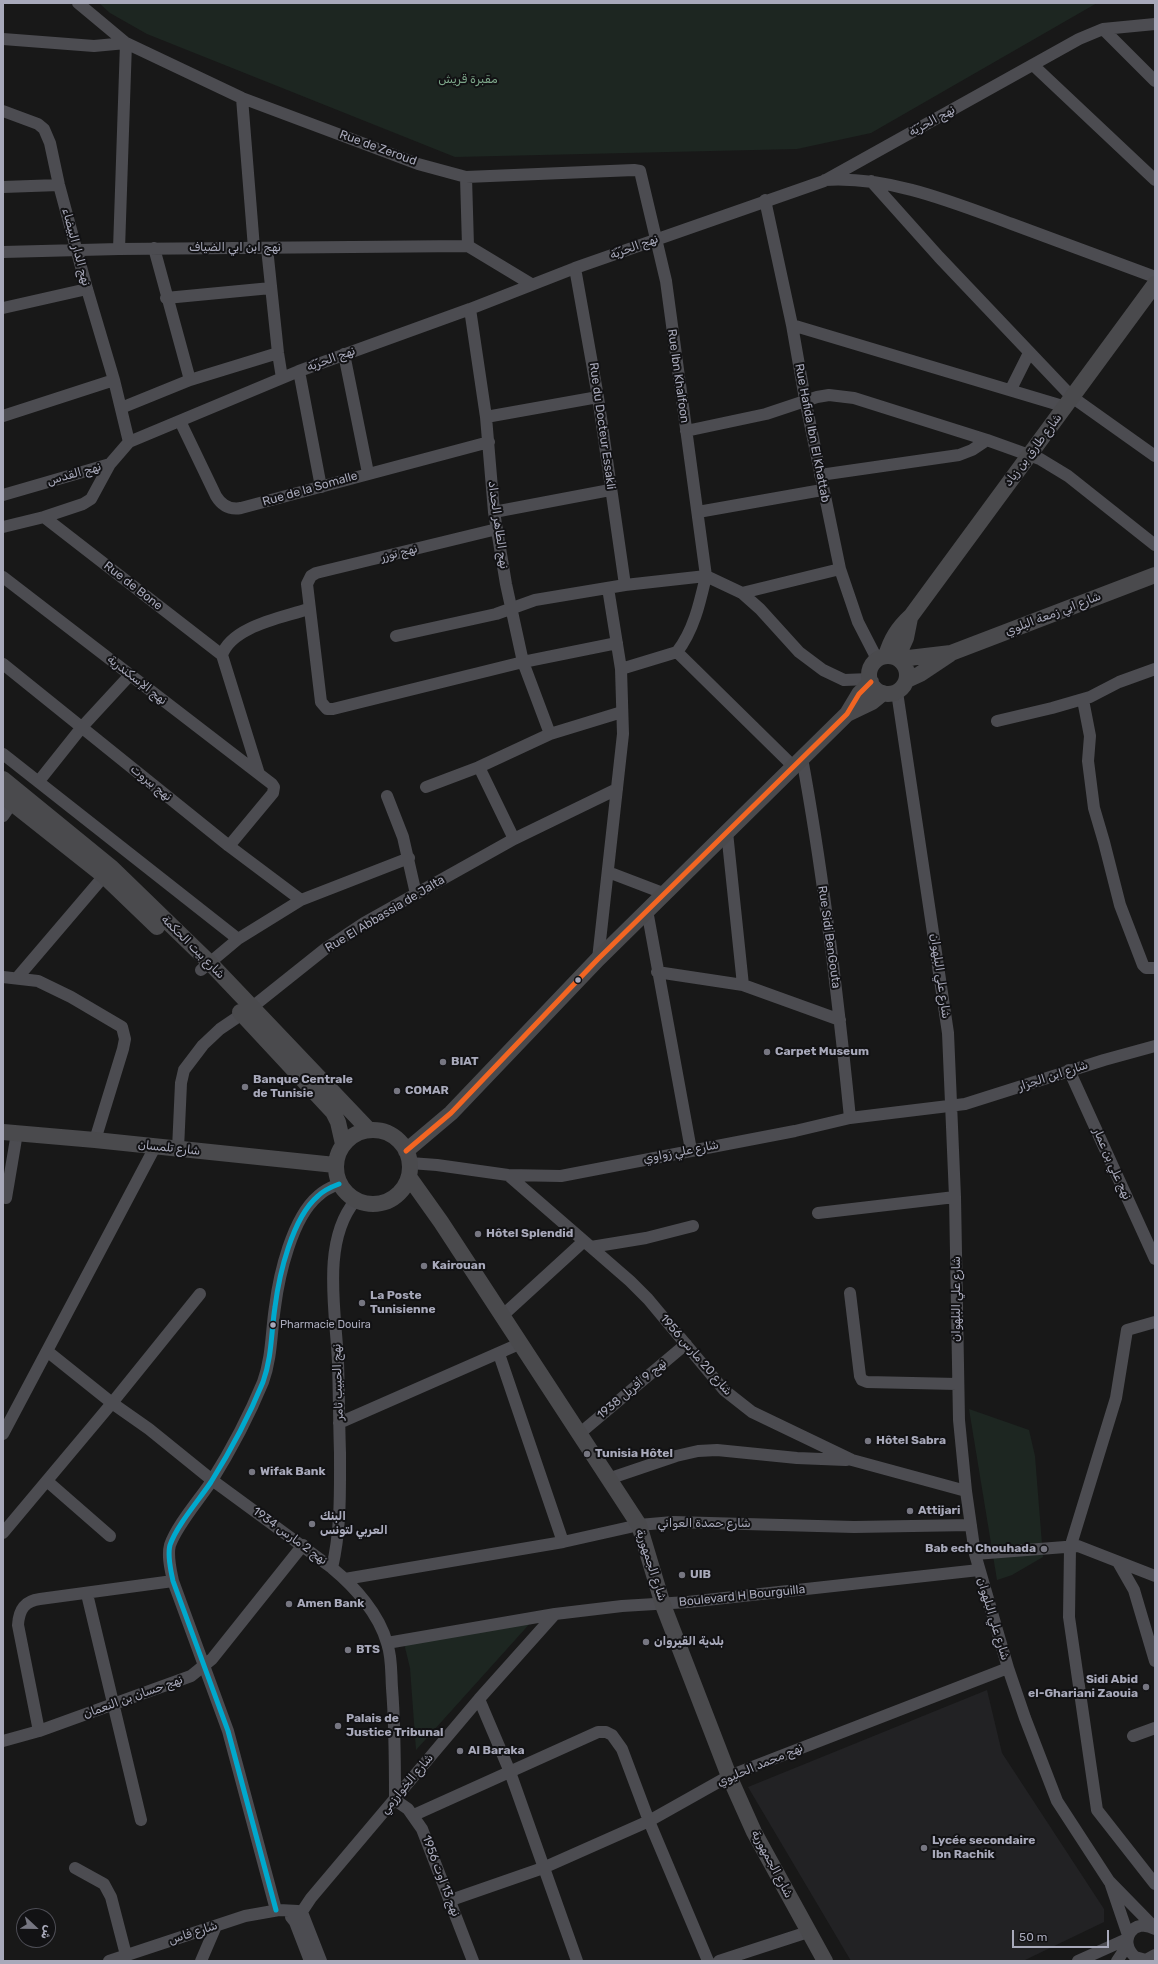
<!DOCTYPE html>
<meta charset="utf-8">
<style>
body{margin:0}
#map{position:relative;width:1158px;height:1964px;overflow:hidden;background:#181818;font-family:Rubik,Vazirmatn,sans-serif}
canvas{display:block}
.frame{position:absolute;inset:0;border:4px solid #a8a9ba;pointer-events:none}
.north{position:absolute;left:16px;top:1908px;width:40px;height:40px;box-sizing:border-box;background:#121214;border:1px solid #4e4e56;border-radius:50%;rotate:112deg;font-size:11px;font-weight:700;line-height:16px;text-align:center;color:#a8a9ba}
.north::after{content:'';display:block;margin:auto;width:14px;height:18px;background:#767681;clip-path:polygon(50% 0,100% 100%,50% 72%,0 100%)}
.scale{position:absolute;left:1012px;top:1930px;width:97px;height:18px;box-sizing:border-box;border:2px solid #a8a9ba;border-top:0;padding-left:5px;font-size:12px;line-height:14px;white-space:nowrap;color:#a8a9ba;-webkit-text-stroke:3px #121214;paint-order:stroke}
</style>
<div id="map">
<canvas width="1158" height="1964"></canvas>
<div class="frame"></div>
<div class="north">ش</div>
<div class="scale">50 m</div>
</div>
<script>
const g = document.querySelector('canvas').getContext('2d');
g.lineJoin = 'round';
function fill(path, color) {
  g.fillStyle = color;
  g.fill(path, 'evenodd');
}
function stroke(path, color, width, dash) {
  g.strokeStyle = color;
  g.lineWidth = width;
  g.lineCap = dash ? 'butt' : 'round';
  g.setLineDash(dash || []);
  g.stroke(path);
}
function drawText(font, color, halo, rows, align = 'center') {
  g.font = font + ' Rubik,Vazirmatn,sans-serif';
  g.lineWidth = 4;
  g.setLineDash([]);
  g.textBaseline = 'middle';
  g.strokeStyle = halo;
  g.fillStyle = color;
  for (const [text, x, y, turn = 0] of rows) {
    g.save();
    g.translate(x, y);
    g.rotate((+turn || 0) * Math.PI / 180);
    g.textAlign = isNaN(turn) ? turn : align;
    if (halo) g.strokeText(text, 0, 0);
    g.fillText(text, 0, 0);
    g.restore();
  }
}
const built = new Path2D(`
 M987 1690 1002 1753 1104 1909V1922L1023 1961H851L748 1787Z`);
const green = new Path2D(`
 M99 3H1097L871 133 797 149 455 157 147 34 110 13Z
 M969 1409 1029 1430 1035 1456 1043 1557 1012 1575 997 1580Z
 M533 1620 416 1750 410 1668 402 1635Z`);
const minor = new Path2D(`
 M78 3 126 43 242 98 418 164 466 177 634 170 640 171 666 281 706 576C700 602 694 630 677 652
 M1103 29 1155 81
 M3 39 94 46 126 43
 M1033 65 1155 180
 M242 98 254 248
 M3 111 38 124 44 129 50 143 59 185 87 289 114 380 129 442
 M466 177 468 246 531 284
 M825 180C890 176 952 202 1012 224 1060 242 1107 259 1155 277
 M871 181 939 257 1072 397 1155 456
 M3 187 59 185
 M765 200 792 325 805 399 840 569 858 622 877 659
 M154 248 190 380
 M267 248 278 353 282 378
 M119 249 126 43
 M3 252 119 249 468 246
 M575 268 598 397 625 585
 M166 298 271 288
 M3 308 87 289
 M470 309 486 417 494 512 506 584 523 662 550 734
 M792 325 1066 407
 M344 354 368 473
 M299 371 321 487
 M1011 389 1029 353
 M121 408 190 380 278 353
 M3 416 114 380
 M486 417 598 397
 M180 421 216 496C222 506 230 510 241 508L489 442
 M686 431 766 414 817 397 829 395 854 398 987 440 1040 459 1068 476 1155 545
 M820 475 959 455 972 450 987 440
 M3 495 110 464
 M494 512 610 490
 M698 512 822 490
 M44 517 222 655
 M3 527 44 517 83 504 91 499 110 464 129 442 299 371 470 309 575 268 824 181 1079 39 1103 29 1155 24
 M497 529 316 573 311 576 307 584 321 702 327 709H333L523 662 617 643
 M3 577 272 784 274 787 273 793 229 846
 M742 593 840 569
 M396 636 496 614 535 600 625 585 706 576 742 593 760 609 799 652 823 670 844 680 870 679
 M3 664 229 846 301 900
 M621 669 677 652 793 766
 M897 692 948 1033 955 1197 959 1420 966 1491 975 1554 1008 1668 1025 1718 1057 1801 1109 1881 1155 1928
 M1083 700 1090 736 1088 761 1094 808 1104 842 1120 905 1143 965 1146 968H1155
 M997 721 1052 708 1090 697 1119 682 1155 669
 M3 754 238 939
 M802 758C824 877 838 997 850 1118
 M479 767 514 839
 M259 774 222 655C232 626 282 618 308 609
 M39 781 82 727 130 675
 M426 787 479 767 550 734 622 712
 M387 796 403 837 416 894
 M3 816 12 803
 M727 832 743 985
 M608 872 663 893
 M647 910 691 1150
 M598 959 623 734 621 669 608 588
 M201 970 238 939 301 900 409 858
 M657 972 743 985 840 1020
 M3 977 38 981 71 997 122 1027 125 1039 123 1049 95 1140
 M17 978 104 876
 M1069 1070 1155 1259
 M178 1149 181 1083 184 1070 203 1045 220 1029 251 1008 325 949 364 923 514 839 617 789
 M410 1163 437 1165 508 1175 561 1176 795 1131 850 1118 965 1104 1104 1060 1155 1046
 M508 1175 630 1281 648 1299 724 1390 752 1412 852 1460 966 1491
 M6 1198 17 1133
 M818 1213 955 1197
 M591 1247 646 1238 693 1226
 M850 1293 860 1376 862 1380 867 1382 957 1384
 M502 1316 584 1241
 M1155 1322 1127 1330 1116 1398 1070 1548 1069 1617 1097 1810 1155 1884
 M47 1351 112 1403 149 1429 212 1480 332 1568C355 1587 379 1614 387 1643 392 1657 391 1673 392 1688 395 1725 395 1763 395 1800
 M499 1354 563 1542
 M339 1423 519 1344
 M3 1434 155 1147
 M579 1434 686 1344
 M608 1479 676 1456 698 1451 717 1450 797 1458 846 1460
 M47 1481 110 1536
 M3 1533 112 1403 200 1294
 M975 1554 1078 1546 1155 1576
 M1118 1562 1134 1590 1155 1661
 M332 1568C341 1530 340 1492 340 1453 339 1423 339 1393 338 1362 336 1313 321 1242 355 1201
 M345 1579 563 1542 639 1525 673 1522 854 1527 971 1525
 M87 1594 141 1820
 M387 1643 555 1614 622 1606 688 1602 979 1570
 M479 1699 510 1772 577 1961
 M39 1731 18 1625C19 1609 25 1601 40 1599L173 1581
 M1133 1736 1155 1728
 M3 1741 39 1731 191 1676 212 1659 303 1545
 M395 1800 408 1809 422 1829 473 1961
 M414 1815 598 1732H606L612 1735 622 1749 649 1821 708 1961
 M75 1868 104 1884 111 1897 126 1955
 M1111 1885 1128 1935
 M451 1900 543 1868 649 1821 729 1776 1008 1668
 M276 1910 228 1731 173 1581C171 1571 167 1556 170 1545 177 1525 199 1500 211 1482 231 1450 249 1416 263 1382 272 1357 271 1333 275 1307 279 1275 292 1218 318 1196 324 1190 331 1187 339 1184
 M291 1917 295 1922 310 1961
 M295 1922 311 1898 479 1699 555 1614
 M1155 1929C1134 1917 1117 1940 1135 1957L1146 1960 1155 1955
 M109 1961 245 1916 279 1910 298 1911 303 1915 321 1961
 M201 1961 216 1926
 M719 1961 808 1932
 M1078 1961 1127 1939
 M1117 1961 1127 1946`);
const major = new Path2D(`
 M869 675a19 19 0 1 1 38 0a19 19 0 1 1-38 0Z
 M886 656C891 639 898 628 911 616L1155 284
 M897 658 906 638 910 618
 M900 659 951 653 1155 575
 M907 680 920 674 950 654
 M847 714 872 702 883 693
 M3 779 112 868 210 963 369 1130
 M3 796 104 876 157 927
 M240 1012 333 1112 338 1122 343 1144
 M336 1167a37 37 0 1 1 74 0a37 37 0 1 1-74 0Z
 M3 1132 95 1140 335 1165
 M406 1151 451 1113 598 959 847 714 859 694 871 682
 M409 1177 441 1222 639 1525 663 1605 729 1776 754 1832 825 1961`);
const bus1 = new Path2D(`
 M406 1151 451 1113 598 959 847 714 859 694 871 682`);
const bus2 = new Path2D(`
 M276 1910 228 1731 173 1581C171 1571 167 1556 170 1545 177 1525 199 1500 211 1482 231 1450 249 1416 263 1382 272 1357 271 1333 275 1307 279 1275 292 1218 318 1196 324 1190 331 1187 339 1184`);
const markers = [
 [578,980,3.5,"#a8a9ba"],
 [767,1052,4,"#767681"],
 [443,1062,4,"#767681"],
 [245,1087,4,"#767681"],
 [397,1091,4,"#767681"],
 [478,1234,4,"#767681"],
 [424,1266,4,"#767681"],
 [362,1303,4,"#767681"],
 [273,1325,3.5,"#a8a9ba"],
 [868,1441,4,"#767681"],
 [587,1454,4,"#767681"],
 [252,1472,4,"#767681"],
 [910,1511,4,"#767681"],
 [312,1524,4,"#767681"],
 [1044,1549,4,"#767681"],
 [682,1575,4,"#767681"],
 [289,1604,4,"#767681"],
 [646,1642,4,"#767681"],
 [348,1650,4,"#767681"],
 [1146,1687,4,"#767681"],
 [338,1726,4,"#767681"],
 [460,1751,4,"#767681"],
 [924,1848,4,"#767681"]
];
const busNames = [
 ["Pharmacie Douira",280,1325]
];
const parkNames = [
 ["مقبرة قريش",468,80]
];
const streetNames = [
 ["نهج الحرّيّة",932,121,-29],
 ["Rue de Zeroud",378,148,20],
 ["نهج الدار البيضاء",76,247,75],
 ["نهج الحرّيّة",634,247,-20],
 ["نهج ابن ابي الضياف",235,248],
 ["نهج الحرّيّة",331,359,-20],
 ["Rue Ibn Khalfoon",678,376,82],
 ["Rue du Docteur Essakli",602,426,82],
 ["Rue Hafida Ibn El Khattab",812,433,79],
 ["شارع طارق بن زياد",1033,450,-53],
 ["نهج القدس",74,474,-16],
 ["Rue de la Somalle",310,489,-16],
 ["نهج الطاهر الحداد",498,525,82],
 ["نهج توزر",399,553,-14],
 ["Rue de Bone",133,586,38],
 ["شارع ابي زمعة البلوي",1053,614,-21],
 ["نهج الإسكندرية",137,680,38],
 ["نهج بيروت",151,783,39],
 ["Rue El Abbassia de Jalta",385,914,-31],
 ["Rue Sidi BenGouta",829,937,82],
 ["شارع بيت الحكمة",193,947,45],
 ["شارع علي البلهوان",940,976,82],
 ["شارع ابن الجزار",1053,1076,-18],
 ["شارع تلمسان",169,1148,6],
 ["شارع علي زواوي",681,1152,-11],
 ["نهج علي بن عمار",1112,1164,66],
 ["شارع علي البلهوان",957,1299,-90],
 ["شارع 20 مارس 1956",696,1355,49],
 ["نهج الحبيب ثامر",338,1382,-92],
 ["نهج 9 أفريل 1938",632,1389,-40],
 ["شارع حمدة العواني",704,1524],
 ["نهج 2 مارس 1934",290,1536,36],
 ["شارع الجمهورية",651,1565,72],
 ["Boulevard H Bourguilla",742,1596,-6],
 ["شارع علي البلهوان",993,1619,73],
 ["نهج حسان بن النعمان",133,1697,-20],
 ["نهج محمد الحليوي",760,1765,-23],
 ["شارع الخوارزمي",407,1784,-50],
 ["شارع الجمهورية",772,1864,62],
 ["نهج 13 اوت 1956",441,1876,69],
 ["شارع فاس",193,1933,-18]
];
const poiNames = [
 ["Carpet Museum",775,1052],
 ["BIAT",451,1062],
 ["Banque Centrale",253,1080],
 ["de Tunisie",253,1094],
 ["COMAR",405,1091],
 ["Hôtel Splendid",486,1234],
 ["Kairouan",432,1266],
 ["La Poste",370,1296],
 ["Tunisienne",370,1310],
 ["Hôtel Sabra",876,1441],
 ["Tunisia Hôtel",595,1454],
 ["Wifak Bank",260,1472],
 ["Attijari",918,1511],
 ["البنك",320,1517],
 ["العربي لتونس",320,1531],
 ["Bab ech Chouhada",1036,1549,"right"],
 ["UIB",690,1575],
 ["Amen Bank",297,1604],
 ["بلدية القيروان",654,1642],
 ["BTS",356,1650],
 ["Sidi Abid",1138,1680,"right"],
 ["el-Ghariani Zaouia",1138,1694,"right"],
 ["Palais de",346,1719],
 ["Justice Tribunal",346,1733],
 ["Al Baraka",468,1751],
 ["Lycée secondaire",932,1841],
 ["Ibn Rachik",932,1855]
];
fill(built, '#222224');
fill(green, '#1d2621');
stroke(minor, '#4c4c51', 12);
stroke(major, '#4a4a4d', 16);
stroke(bus1, '#f26522', 5);
stroke(bus2, '#00a9ce', 5);
for (const [x, y, r, color] of markers) {
  const dot = new Path2D();
  dot.arc(x, y, r, 0, 2 * Math.PI);
  g.fillStyle = color;
  g.fill(dot);
  stroke(dot, '#121214', 1.5);
}
drawText('11px', '#a8a9ba', '#121214', busNames, 'left');
drawText('12px', '#7da78a', '#121214', parkNames);
drawText('12px', '#a8a9ba', '#121214', streetNames);
drawText('bold 12px', '#a8a9ba', '#121214', poiNames, 'left');
</script>
